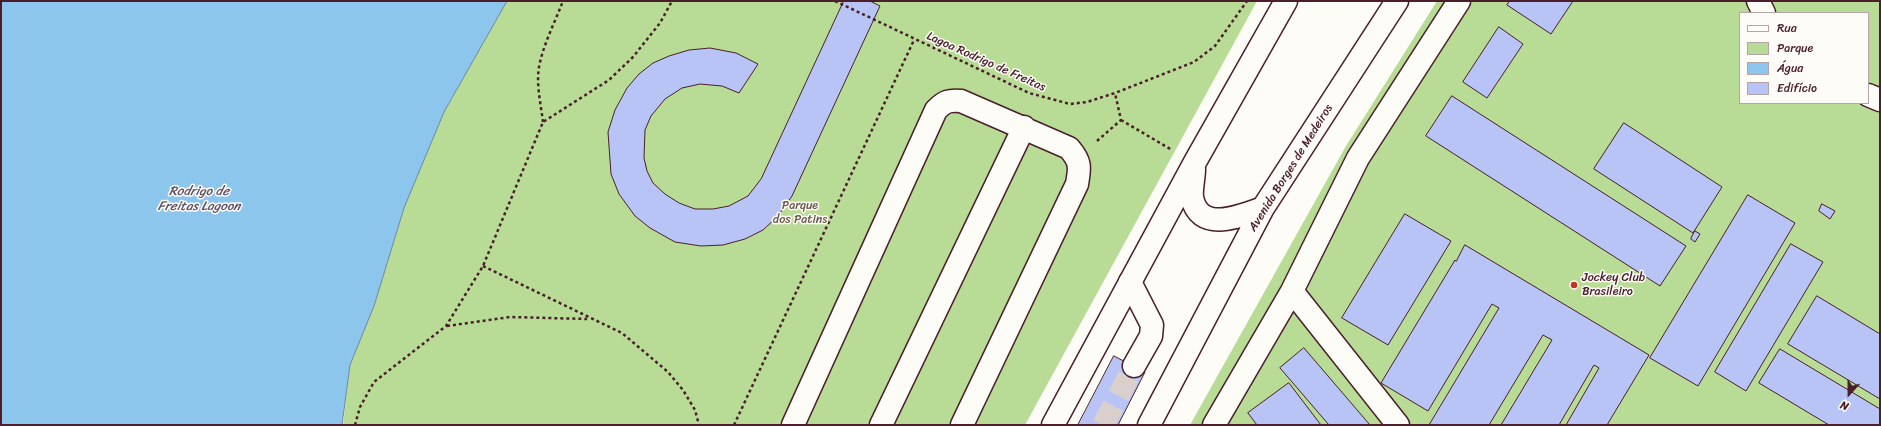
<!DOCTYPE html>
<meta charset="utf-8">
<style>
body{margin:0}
#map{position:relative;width:1881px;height:426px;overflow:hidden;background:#fdfcf7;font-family:Sriracha,sans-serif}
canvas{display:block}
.frame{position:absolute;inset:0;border:2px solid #4a1f2b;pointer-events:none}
.legend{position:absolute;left:1739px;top:12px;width:130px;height:92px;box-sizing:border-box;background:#fdfcf7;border:1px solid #b5a4a5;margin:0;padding:5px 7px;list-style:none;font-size:12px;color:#4a1f2b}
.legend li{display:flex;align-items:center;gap:8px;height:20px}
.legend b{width:20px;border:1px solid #b5a4a5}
.north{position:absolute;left:1829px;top:374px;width:40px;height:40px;-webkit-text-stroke:3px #fdfcf7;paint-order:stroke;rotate:201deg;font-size:11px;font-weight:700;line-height:16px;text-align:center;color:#4a1f2b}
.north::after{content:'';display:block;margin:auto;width:14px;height:18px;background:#4a1f2b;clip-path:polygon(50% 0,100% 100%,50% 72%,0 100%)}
</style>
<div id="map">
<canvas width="1881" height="426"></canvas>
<div class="frame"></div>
<ul class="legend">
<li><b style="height:5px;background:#fdfcf7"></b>Rua</li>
<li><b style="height:11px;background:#b8db95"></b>Parque</li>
<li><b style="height:11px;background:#8cc6ec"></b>Água</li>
<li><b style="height:11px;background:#b8c4f5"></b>Edifício</li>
</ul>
<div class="north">N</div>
</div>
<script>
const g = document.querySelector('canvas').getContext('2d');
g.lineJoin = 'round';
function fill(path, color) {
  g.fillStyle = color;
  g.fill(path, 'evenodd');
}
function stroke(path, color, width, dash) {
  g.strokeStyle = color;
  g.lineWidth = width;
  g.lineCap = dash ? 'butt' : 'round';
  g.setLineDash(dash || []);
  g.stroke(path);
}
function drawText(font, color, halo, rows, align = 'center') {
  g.font = font + ' Sriracha,sans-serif';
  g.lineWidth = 3;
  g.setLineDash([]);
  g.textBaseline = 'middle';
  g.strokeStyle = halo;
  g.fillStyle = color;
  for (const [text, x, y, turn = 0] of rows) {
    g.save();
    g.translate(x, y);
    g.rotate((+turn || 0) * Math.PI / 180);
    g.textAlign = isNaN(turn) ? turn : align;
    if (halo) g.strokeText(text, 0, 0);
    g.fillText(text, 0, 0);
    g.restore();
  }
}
const green = new Path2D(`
 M507 1H1257L1025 425H343L350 365 374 306 404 208 444 112Z
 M1437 1H1880V425H1190L1346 146ZM1740 13H1868V103H1740Z`);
const water = new Path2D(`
 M1 1H507L444 112 404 208 374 306 350 365 342 425H1Z`);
const building = new Path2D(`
 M844 1H870L880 6 792 196 777 217 763 230 745 239 723 245 701 246 675 242 650 228 635 216 619 194 611 174 608 132 615 110 627 88 639 74 653 63 669 56 689 50 710 48 736 53 758 64 739 93 722 86 700 84 682 88 665 99 651 116 645 130 644 158 647 171 653 183 665 194 679 203 695 209H713L729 206 748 196 761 179Z
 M1510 1H1573L1551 34 1507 5Z
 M1499 27 1523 44 1487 98 1463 82Z
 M1452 96 1686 246 1660 286 1426 136Z
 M1624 123 1722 187 1693 233 1594 169Z
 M1748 195 1795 223 1698 386 1650 358Z
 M1822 204 1835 211 1830 219 1819 211Z
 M1405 214 1451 241 1388 345 1342 318Z
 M1695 231 1700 234 1695 242 1691 239Z
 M1791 244 1823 262 1746 391 1715 372Z
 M1465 245 1649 355 1607 425H1566L1599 368 1594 365 1559 425H1501L1552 340 1543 335 1489 425H1429L1499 308 1492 304 1428 411 1381 383 1455 260 1456 261Z
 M1817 296 1880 334V399L1788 344Z
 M1304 348 1370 425H1329L1280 368Z
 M1780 349 1880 409V425H1829L1759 383Z
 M1114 356 1145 372 1118 425H1078Z
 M1289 383 1321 425H1257L1248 413Z`);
const minorTunnel = new Path2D(`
 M1103 425 1134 366`);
const path = new Path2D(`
 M835 1 1029 93 1070 104 1087 102 1115 93 1194 62 1215 46 1247 1
 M1121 120 1172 150
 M543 122C541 105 536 85 539 67 543 45 555 22 563 1
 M1097 141 1121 120 1115 93
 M483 266 622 333 668 372 683 390 695 410 699 425
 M447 326 510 317 587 319
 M355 425 360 407 374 382 446 326 483 266 543 122 609 80 633 57 660 23 672 1
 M734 425 914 40`);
const minor = new Path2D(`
 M1758 1 1764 13
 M1868 95 1880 100
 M1130 282 1152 325 1151 336 1134 366
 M1292 291 1398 425
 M793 425 936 110C945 101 949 100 961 101L1069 148C1081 162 1080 167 1077 184L962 425
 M881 425 1024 127
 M1214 425 1292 291 1358 158 1459 1`);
const highway = new Path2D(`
 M1194 169C1194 178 1191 189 1192 197 1199 234 1241 216 1263 208
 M1053 425 1195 162 1286 1
 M1149 425 1263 208 1397 1`);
const markers = [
 [1574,285,4,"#c8321e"]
];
const streetNames = [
 ["Lagoa Rodrigo de Freitas",986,62,24],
 ["Avenida Borges de Medeiros",1291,168,-58]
];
const parkNames = [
 ["Parque",800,206],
 ["dos Patins",800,220]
];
const poiNames = [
 ["Jockey Club",1582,278],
 ["Brasileiro",1582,292]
];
const waterNames = [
 ["Rodrigo de",199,192],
 ["Freitas Lagoon",199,207]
];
fill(green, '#b8db95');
fill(water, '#8cc6ec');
stroke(water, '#72839f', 1);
fill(building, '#b8c4f5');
stroke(building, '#4a1f2b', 1);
stroke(minorTunnel, '#d9d0ce', 22, [22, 11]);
stroke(minor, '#4a1f2b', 25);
stroke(highway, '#4a1f2b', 25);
stroke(path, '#4a1f2b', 2.5, [3, 3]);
stroke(minor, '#fdfcf7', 22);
stroke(highway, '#fdfcf7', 22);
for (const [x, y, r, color] of markers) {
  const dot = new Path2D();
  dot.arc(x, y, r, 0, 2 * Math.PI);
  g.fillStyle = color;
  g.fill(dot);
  stroke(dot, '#fdfcf7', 1.5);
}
drawText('12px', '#4a1f2b', '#fdfcf7', streetNames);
drawText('12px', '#6b574b', '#fdfcf7', parkNames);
drawText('12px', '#4a1f2b', '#fdfcf7', poiNames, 'left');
drawText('italic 13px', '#5e5165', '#fdfcf7', waterNames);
</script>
